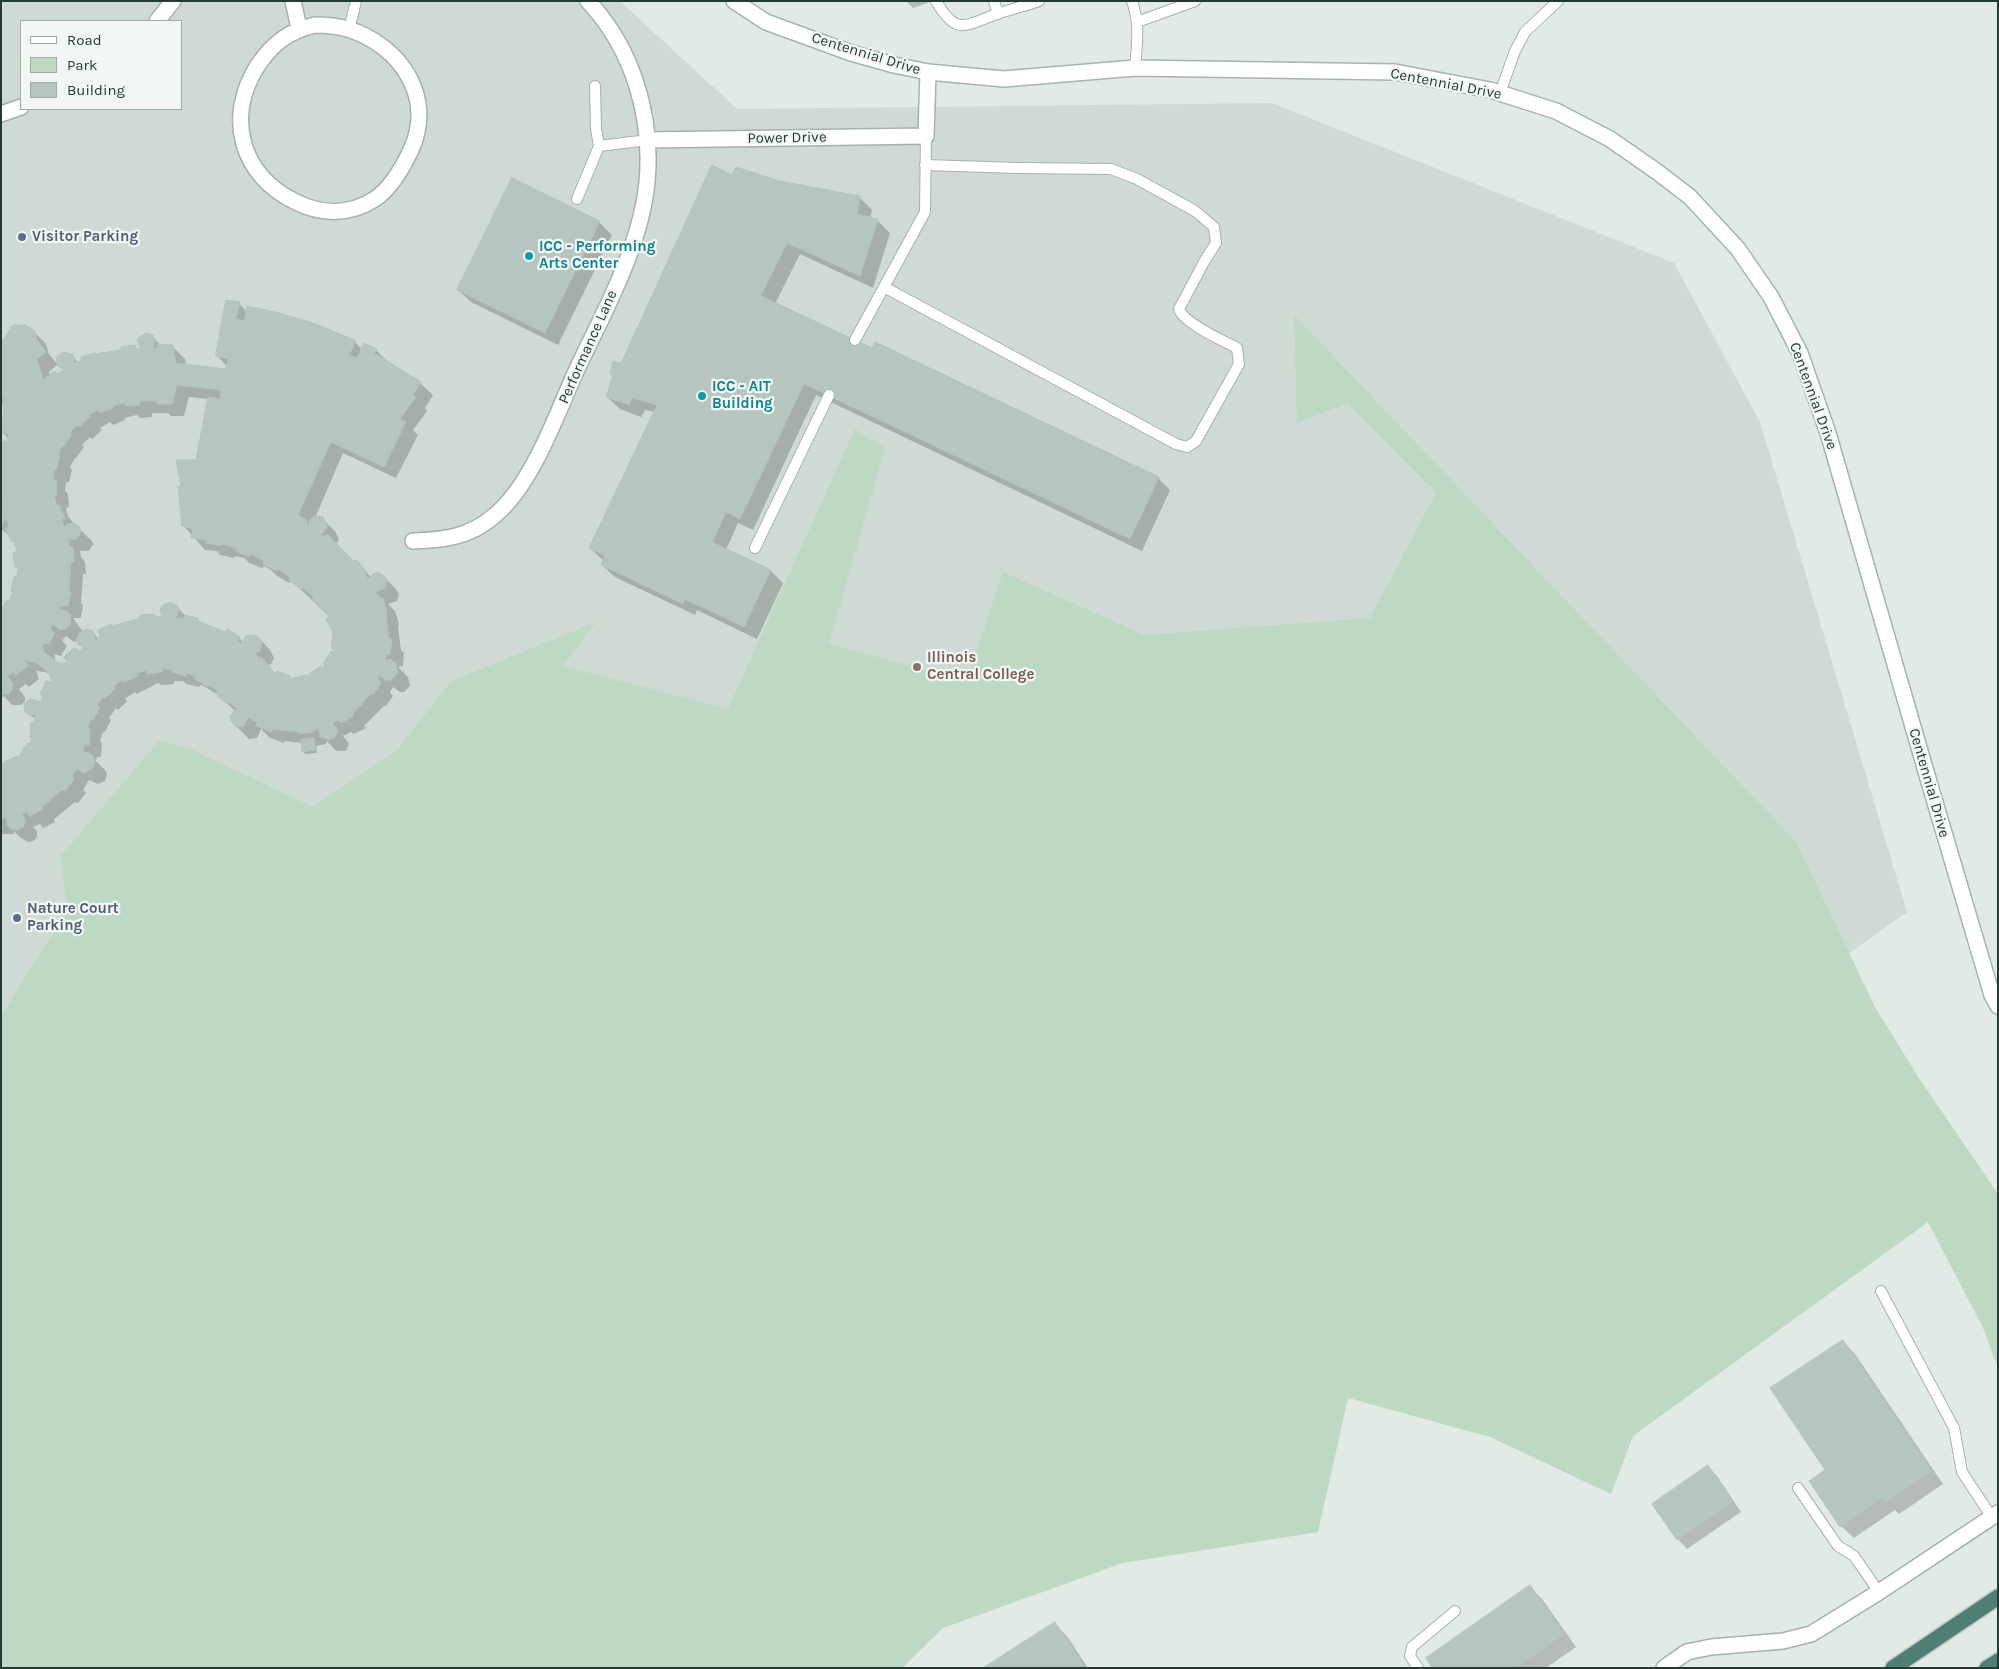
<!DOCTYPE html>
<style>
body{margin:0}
#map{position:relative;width:1999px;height:1669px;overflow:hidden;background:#e2eae6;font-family:Karla,sans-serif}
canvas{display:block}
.frame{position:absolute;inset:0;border:2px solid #243933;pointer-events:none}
.legend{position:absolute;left:20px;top:20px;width:162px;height:90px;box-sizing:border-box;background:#f2f7f4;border:1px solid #a0aba7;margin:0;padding:6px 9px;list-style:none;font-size:15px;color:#243933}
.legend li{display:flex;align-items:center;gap:10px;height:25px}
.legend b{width:25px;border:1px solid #a0aba7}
</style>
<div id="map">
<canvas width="1999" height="1669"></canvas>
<div class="frame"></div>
<ul class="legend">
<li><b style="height:6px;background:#fff"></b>Road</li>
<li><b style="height:14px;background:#bdd9c4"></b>Park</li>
<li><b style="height:14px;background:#b7c5bf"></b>Building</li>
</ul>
</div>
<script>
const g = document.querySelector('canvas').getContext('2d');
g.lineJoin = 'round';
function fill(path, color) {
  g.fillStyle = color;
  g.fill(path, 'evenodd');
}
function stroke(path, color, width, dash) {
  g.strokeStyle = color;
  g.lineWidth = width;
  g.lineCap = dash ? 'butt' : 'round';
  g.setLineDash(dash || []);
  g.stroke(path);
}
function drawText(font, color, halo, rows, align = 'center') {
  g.font = font + ' Karla,sans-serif';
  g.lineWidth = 4.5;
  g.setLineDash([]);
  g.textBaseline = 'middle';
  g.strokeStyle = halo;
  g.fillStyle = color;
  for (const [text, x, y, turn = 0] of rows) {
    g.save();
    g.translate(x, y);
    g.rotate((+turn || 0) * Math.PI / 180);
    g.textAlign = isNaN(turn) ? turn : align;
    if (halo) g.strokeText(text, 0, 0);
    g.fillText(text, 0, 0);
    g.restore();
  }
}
const built = new Path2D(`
 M1 1H620L737 109 1272 103 1674 263 1760 422 1907 912 845 1668 1 1649ZM21 21H181V109H21Z`);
const green = new Path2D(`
 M1294 315 1796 842 1875 1007 1917 1075 1998 1194V1368L1983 1328 1928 1222 1633 1436 1611 1494 1490 1437 1348 1398 1318 1532 1123 1563 943 1628 902 1668H1V1016L67 911 61 856 160 740 195 751 313 807 397 750 451 681 596 622 563 666 728 709 855 429 885 448 829 644 967 681 1003 572 1144 635 1370 618 1436 493 1348 403 1297 423Z`);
const shadow = new Path2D(`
 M906 1H927L928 3 913 8Z
 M733 177 778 182 859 197 872 210 870 219 878 221 890 233 873 288 800 254 775 304 872 350 1158 478 1170 490 1142 551 816 395 753 530 738 523 726 550 771 571 783 583 757 639 697 610 695 615 615 577 602 565 604 561 590 548 655 412 645 410 641 417 620 409 607 397 621 364Z
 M512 179 600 223 612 235 558 345 471 302 458 290Z
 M239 303 247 312 355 342 362 350H376L388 362 420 383 433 395 425 408 427 411 413 430 418 435 396 478 343 453 315 518 322 519 335 531 339 539 336 545 354 563 357 562 371 577 383 576 396 589 399 595 397 601 388 604 395 611 399 624 398 626 401 650 404 653 403 666 398 667 408 677 410 686 404 692H400L393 687 390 692 393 696 386 706H384L364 726 366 728 354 734 351 732 343 736 349 744 346 751H336L327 741 326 744 316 746 317 753 306 754 303 752 302 743 285 741 284 743 270 738 261 729 257 738 249 739 236 726 235 711 222 698 204 686 200 685 199 687 186 684 183 681H174V684L161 685 158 683 137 694 135 692 125 699 127 701 118 710 116 708 109 718 111 720 105 732H103L100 741 102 743 101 757H97L96 761 105 770 107 774 105 781 98 784 89 780 83 790 86 793 78 803 75 802 54 819 55 822 43 828 40 824 33 827 37 831V837L33 841 29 842 22 839 14 831V834H1V765L23 757 30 746 36 720 26 711 42 703 54 684 51 676 46 672 36 671 39 679 29 687 26 684 19 689 25 697V701L21 705H12L4 696 1 698V702V613L14 593 19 568 16 566 18 551 17 545 10 536 1 529V509H4L1 501V472L9 439 3 433 5 418V405L1 404V341H5L20 326 29 327 46 344 49 354 57 364 58 357 71 355 79 363 96 356 135 347 138 350H143L152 336 161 346H172L185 359 186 365 227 370 228 367 217 356ZM58 364 64 371 57 375 50 376 49 372ZM189 397 209 399 197 461 182 487 183 525 205 550 217 551 220 555 234 558 235 556 245 558 249 563 262 568 264 566 271 570 277 576 289 583 292 581 330 617 334 633 332 648 335 651 324 670 308 679 306 676 291 680 276 674 268 665 271 664 274 658 270 650 258 637 244 643 239 638 202 624 198 619 187 617 176 606 164 618 113 627 99 639 92 632H83L73 618H81L83 605 81 603 83 574H86L85 562 81 557 80 551H89L93 544 92 541 74 524 68 516 66 508 69 507 68 494 65 491 66 482H69L72 470 70 467 75 458H76L84 447 82 445 90 437 92 439 102 430 100 428 110 422 113 425 125 420V418L137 415 140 418 152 417V413H168L171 416H184ZM66 636 74 642 78 640 84 648 69 664 59 665 56 663 54 654 61 656 67 646 62 641Z
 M1843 1341 1855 1354 1943 1484 1899 1514 1895 1510 1854 1538 1841 1526 1827 1470Z
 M1708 1467 1717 1476 1741 1512 1687 1549 1678 1539 1654 1504Z
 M1530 1587 1542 1599 1576 1647 1546 1668H1434Z
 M1054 1623 1067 1636 1088 1668H985Z`);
const building = new Path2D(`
 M712 165 732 175 736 167 779 181 860 196 857 214 878 219 860 276 787 243 761 296 872 348 875 342 1159 477 1130 539 804 384 740 519 726 512 712 542 771 570 744 627 685 599 683 604 601 565 605 556 589 548 657 405 632 398 629 405 606 397 613 376 610 374 613 361 621 363Z
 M512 178 600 221 545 333 457 290Z
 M226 300 240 302 236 319 244 321 247 306 275 312 316 324 356 341 349 355 357 358 364 343 377 349 374 353 421 382 413 395 416 397 400 419 406 422 384 467 331 442 298 515 307 520 306 524 308 525 310 519 314 516 323 517 327 526 324 532 320 534 324 537 327 534 354 561 357 560 366 571 365 574 368 579 374 573H379L385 577 387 581 385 588 376 592 380 598H383L387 611 386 613 389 639H392L390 654 386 655 385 660 390 659 396 663 398 673 391 680H386L380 676 378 679 381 682 374 694H371L353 713 354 715 341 723 338 720 332 723 337 728V733L335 737 329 740 320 737 318 728 314 730V732L299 734 298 732 273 729 271 732 256 726 257 722 248 717 244 726 236 727 231 721 230 717 234 711 238 709 229 702 226 703 215 693 218 691 210 685 208 687 195 679 196 677 187 673 186 676 172 672V669H162V672L148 674 146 670 137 674 138 676 124 682 122 680 114 686 116 688 105 698 103 697 97 705 100 707 93 720H90L88 728 90 729 89 745H84L83 752H88L93 756 95 761 93 768 85 773 76 769 72 777 74 779 65 791 62 790 42 807 43 809 30 816 27 812 22 814 25 820 24 826 18 830 11 829 7 825V818H2L1 822V765H4V762L17 756 18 758 27 743 30 744 32 738 30 737 31 722H34L35 714 30 715 25 712 24 704 30 699 41 702 43 696 40 694 46 681 52 682 49 673 37 663 25 660 28 666 16 675 14 672 7 676 13 683 12 690 8 694H1V609L7 600 9 601 13 592 11 591 14 577 17 576 18 567H15L13 553 17 551 14 542H12L5 529 9 526 7 519 1 524V507L3 508 1 500V448L3 441H7L9 434 1 433V418L4 417 3 394H1V340H4L11 327 15 325H25L34 330 37 340 46 352 37 359 43 380 55 371 57 374 64 370 58 366 56 361 57 357 63 352 72 354 74 358V363L81 361V357L95 353V354L121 350V347L135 345 136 349H141L138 342V338L146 333 153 335 155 339 153 348 157 349 158 344 173 345 176 363 226 369 228 359 216 356ZM177 385 221 390 220 399 208 397 196 460H176L181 487H178L182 526 193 529 191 538 207 540 206 543 221 546 222 544 236 548V551L249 557 251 554 264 561 263 564 276 571 278 569 290 577 289 580 301 589 303 588 314 597 312 600 322 610H324L329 617 326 619 333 633 331 648 335 649 333 652 331 651 323 664 325 666 323 668 321 666 309 674 307 678 306 675 289 679 290 676 277 671 275 673 270 669 271 668 261 657 259 658 254 653 259 652 262 645 261 640 256 635 246 636 242 644 238 641 240 637 227 629 225 632 198 621V618L185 615 184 618H176L179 609 177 605 170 602 162 606 160 610 162 617H156L154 614 140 615V618L113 626 112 624 98 630 100 637 95 640 93 631 88 629 81 631 76 639 79 645 83 647 80 651 74 648 64 657 67 663H58L44 652 42 643 49 644 55 633 50 628 53 624 60 630 67 628 70 624 71 616 68 612 64 610H59L61 606H68L71 592 69 590 71 562H74L73 548 69 547 68 539H77L81 531 80 527 74 523 67 524 64 527 62 520 65 518 59 505 57 506 54 495H57L56 480H53L54 470H56L60 456 58 455 62 446H64L72 434 70 432 77 425 79 427 90 417 89 415 98 410 99 413 113 408V406L125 403 126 406 140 405V401H157V404H172Z
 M314 738 315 750 302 752 301 740Z
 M1843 1340 1932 1471 1885 1502 1882 1498 1840 1527 1809 1481 1825 1470 1770 1388Z
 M1708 1465 1733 1502 1677 1540 1652 1504Z
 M1530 1585 1564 1634 1516 1668H1432L1426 1658Z
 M1055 1622 1085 1668H983Z`);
const service = new Path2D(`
 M936 1C957 37 965 25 997 14 1011 9 1025 6 1039 1
 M994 1 998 14
 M1132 1C1140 23 1137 45 1135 68
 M1137 22 1195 1
 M349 30 356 1
 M595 86 596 129 599 146 648 140
 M1500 93 1515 51 1525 32 1558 1
 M577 199 599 146
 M884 287 1176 444 1187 447 1196 441 1239 364 1237 348C1224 341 1183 323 1179 309L1204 262 1216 243 1214 227 1195 211 1137 179 1111 169 1018 168 925 165
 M855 340 925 212 926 136
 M755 548 829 395
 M1881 1291 1954 1428 1962 1472 1991 1516
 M1798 1488 1838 1546 1854 1556 1879 1592
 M1418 1668 1410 1656 1412 1647 1455 1611`);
const minor = new Path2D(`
 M293 1 299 28
 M157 21 173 1
 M315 25C326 25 337 26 348 29 401 46 435 97 411 150 403 167 391 188 375 199 350 215 322 215 296 202 240 175 225 117 258 65 273 43 289 31 315 25Z
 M1 114 21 107
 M648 140 926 136 928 72
 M413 541C444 540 470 537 494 516 533 484 556 415 577 369 604 312 641 246 647 182 653 117 633 49 588 1
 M1664 1668 1687 1652 1711 1647 1783 1641 1811 1634 1879 1592 1998 1513`);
const secondary = new Path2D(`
 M734 1 766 22 851 53 894 65 928 72 1004 79 1135 68 1395 72 1490 90 1556 111 1610 139 1656 171 1690 197 1738 249 1771 297 1800 353 1828 433 1929 782 1992 995 1998 1006`);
const trunk = new Path2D(`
 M1893 1668 1998 1597
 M1987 1668 1998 1661`);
const markers = [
 [22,237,5,"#5c6f8a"],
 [529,256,5,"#0f9aa8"],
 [702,396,5,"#0f9aa8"],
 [917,667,5,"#8d6e63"],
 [17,918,5,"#5c6f8a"]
];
const streetNames = [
 ["Centennial Drive",866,54,17],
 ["Centennial Drive",1446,84,11],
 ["Power Drive",787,138,-1],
 ["Performance Lane",588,347,-66],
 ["Centennial Drive",1813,396,70],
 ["Centennial Drive",1929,783,74]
];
const serviceNames = [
 ["Visitor Parking",32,237],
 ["Nature Court",27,909],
 ["Parking",27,926]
];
const cultureNames = [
 ["ICC - Performing",539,247],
 ["Arts Center",539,264],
 ["ICC - AIT",712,387],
 ["Building",712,404]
];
const educationNames = [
 ["Illinois",927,658],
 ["Central College",927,675]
];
fill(built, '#d0dad5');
fill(green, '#bdd9c4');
fill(shadow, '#0003');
fill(building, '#b7c5bf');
stroke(building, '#b5c3bd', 1);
stroke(service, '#a5b1ad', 12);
stroke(minor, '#a5b1ad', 18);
stroke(secondary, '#a2b5ae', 18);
stroke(trunk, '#bdc4c2', 18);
stroke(service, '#fff', 10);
stroke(minor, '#fff', 15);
stroke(secondary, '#fff', 15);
stroke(trunk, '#4f7e74', 15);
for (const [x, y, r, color] of markers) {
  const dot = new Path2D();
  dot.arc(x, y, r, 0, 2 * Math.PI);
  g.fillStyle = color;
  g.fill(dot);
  stroke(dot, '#f2f7f4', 2);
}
drawText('15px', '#243933', '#f2f7f4', streetNames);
drawText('bold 15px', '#4e5e75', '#f2f7f4', serviceNames, 'left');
drawText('bold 15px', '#0d838f', '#f2f7f4', cultureNames, 'left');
drawText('bold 15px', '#785e54', '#f2f7f4', educationNames, 'left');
</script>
